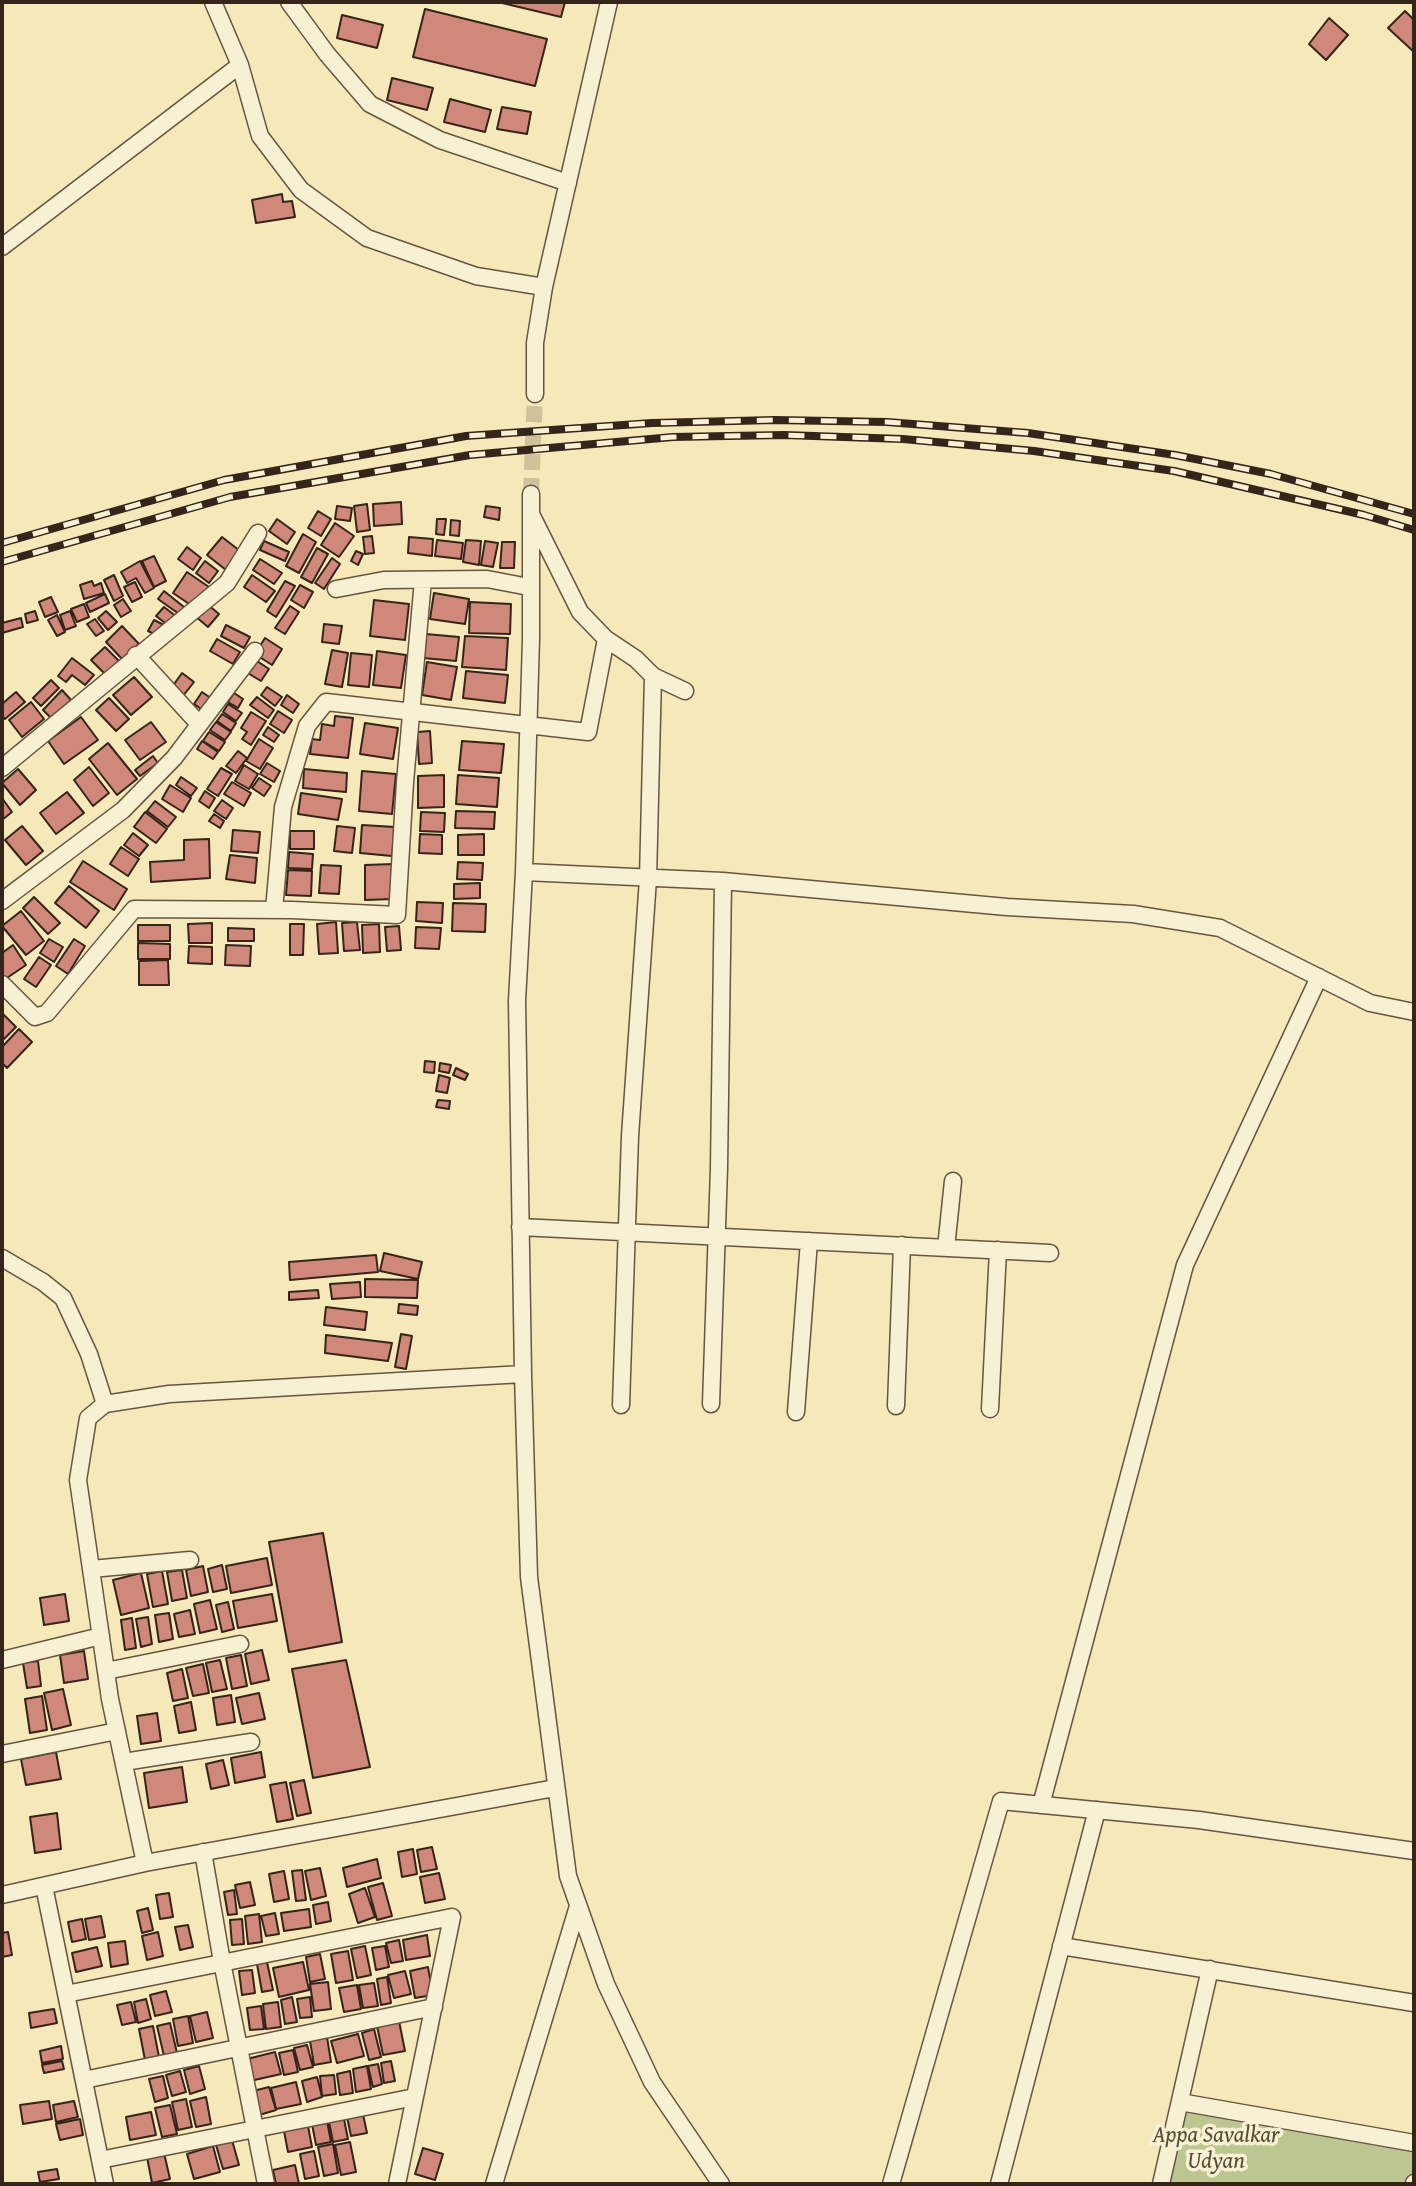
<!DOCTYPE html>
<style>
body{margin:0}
#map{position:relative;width:1416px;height:2186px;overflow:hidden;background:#f5e8b9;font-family:"Gentium Book Plus",serif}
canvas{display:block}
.frame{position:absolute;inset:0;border:4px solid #35241a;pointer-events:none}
</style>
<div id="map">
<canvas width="1416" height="2186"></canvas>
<div class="frame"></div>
</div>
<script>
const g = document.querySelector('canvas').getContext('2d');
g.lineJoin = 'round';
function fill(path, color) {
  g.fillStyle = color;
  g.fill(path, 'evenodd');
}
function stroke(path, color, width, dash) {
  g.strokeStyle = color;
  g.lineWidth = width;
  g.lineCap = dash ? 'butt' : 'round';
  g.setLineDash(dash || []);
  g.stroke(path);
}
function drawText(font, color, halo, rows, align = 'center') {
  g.font = font + ' "Gentium Book Plus",serif';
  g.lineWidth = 7;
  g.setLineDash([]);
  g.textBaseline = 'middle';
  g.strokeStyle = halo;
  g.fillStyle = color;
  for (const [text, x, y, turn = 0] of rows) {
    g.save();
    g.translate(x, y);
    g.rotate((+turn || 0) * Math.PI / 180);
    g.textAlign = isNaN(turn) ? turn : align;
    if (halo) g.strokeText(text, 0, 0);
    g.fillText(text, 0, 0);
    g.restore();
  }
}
const green = new Path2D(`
 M1187 2109 1414 2149V2171L1406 2184H1169Z`);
const building = new Path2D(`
 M498 2H565L561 17Z
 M425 9 547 39 535 86 413 57Z
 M1405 11 1414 20V52L1388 28Z
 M342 15 383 25 377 48 337 38Z
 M1329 18 1348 35 1326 60 1309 44Z
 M392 78 433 88 427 110 387 100Z
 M450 99 491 110 485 132 444 122Z
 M502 107 531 112 527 134 497 129Z
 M282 194 283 202 292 201 295 217 256 223 252 200Z
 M401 502 402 524 374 526 373 504Z
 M367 504 370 530 357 532 354 506Z
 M337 506 352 508 350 521 335 519Z
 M486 506 500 508 499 520 484 517Z
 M318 511 331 519 321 536 308 528Z
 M277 519 295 532 287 544 269 531Z
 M437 519H446L444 535 436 534Z
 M451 520 460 521 459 536 450 535Z
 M335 523 354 536 339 557 321 545Z
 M303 534 316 542 299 573 286 566Z
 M372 536 374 553 365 554 363 537Z
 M222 537 240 551 226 570 207 555Z
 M409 537 433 539 432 556 408 553Z
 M437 540 463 543 461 559 435 556Z
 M466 540 481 541 479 565 463 562Z
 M264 541 289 552 285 561 260 550Z
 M485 541 498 543 493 567 481 565Z
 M502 542H515L514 568H500Z
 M187 547 201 558 193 570 178 559Z
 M317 548 328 554 312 583 301 577Z
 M356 551 363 554 358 565 351 561Z
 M154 556 166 581 154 587 142 561Z
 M332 558 340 564 324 589 315 583Z
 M260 559 282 573 274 584 253 570Z
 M140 561 154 588 145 593 136 578 127 583 121 572Z
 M205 561 218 571 209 583 196 573Z
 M187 572 209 587 195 608 173 593Z
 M114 575 123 596 114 601 104 580Z
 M252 575 275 591 266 602 244 587Z
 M92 581 94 586 101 583 104 593 84 599 80 585Z
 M285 581 295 586 276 617 267 611Z
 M135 582 142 597 132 602 124 587Z
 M300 585 313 592 304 608 291 600Z
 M164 591 184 607 179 614 158 599Z
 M434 593 469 599 465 624 430 619Z
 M105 594 109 603 90 612 86 603Z
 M51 597 58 612 45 617 39 602Z
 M123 599 131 611 121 617 114 605Z
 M374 600 409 604 405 640 370 636Z
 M470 602 511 604 510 634 469 633Z
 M84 604 89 617 77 622 71 609Z
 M207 604 219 614 208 627 195 616Z
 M290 606 299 612 285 634 275 628Z
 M164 607 177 617 169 626 156 616Z
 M35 611 38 620 27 623 25 614Z
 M70 611 76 626 65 630 60 615Z
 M106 611 117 622 108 630 98 618Z
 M57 615 65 632 57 636 48 620Z
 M21 618 23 627 2 633V623Z
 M95 619 104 631 96 636 87 624Z
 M154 620 166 626 160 637 148 631Z
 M324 624 342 626 339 644 322 642Z
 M226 625 250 637 244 648 221 636Z
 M122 626 139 644 122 659 106 642Z
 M426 634 459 637 456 661 423 658Z
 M465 636 508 638 506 670 462 667Z
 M265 638 282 649 272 665 255 654Z
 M217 639 240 652 233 664 210 651Z
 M105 647 119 661 106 675 91 660Z
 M332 650 348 653 342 687 325 684Z
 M377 651 406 655 401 688 373 685Z
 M351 653 372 655 369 687 348 685Z
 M72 658 94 675 85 685 72 675 66 682 58 676Z
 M254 659 269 669 261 681 246 672Z
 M427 662 457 667 451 700 422 695Z
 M466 671 508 675 505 703 463 698Z
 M182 673 194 682 183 696 172 687Z
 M134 677 152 697 131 715 113 695Z
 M51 680 59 688 41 706 33 698Z
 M267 687 282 697 275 706 261 695Z
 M62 690 71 700 52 719 43 710Z
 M16 692 25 702 5 719 2 716V704Z
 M202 692 212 699 204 711 194 704Z
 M234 693 243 699 238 708 228 702Z
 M287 695 299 704 293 713 281 705Z
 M257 697 274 710 268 718 250 705Z
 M109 698 129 719 116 731 96 710Z
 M31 702 44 719 22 737 9 720Z
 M228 704 242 713 236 721 223 712Z
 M278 711 292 720 284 733 270 724Z
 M251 712 266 721 251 745 242 739 247 732 241 728Z
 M222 714 236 723 231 731 217 721Z
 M335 716 353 718 348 758 310 754 312 739 320 740 322 724 334 726Z
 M81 717 98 740 64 764 48 741Z
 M151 722 166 742 140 760 125 740Z
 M216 722 231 732 225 740 210 730Z
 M365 723 398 728 393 759 360 754Z
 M268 727 279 735 274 742 263 735Z
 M430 731 432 763 419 764 417 732Z
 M209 732 225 742 219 751 203 741Z
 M259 739 273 748 260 769 246 761Z
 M202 741 218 752 213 759 197 749Z
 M462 741 504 744 501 773 459 770Z
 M108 743 137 779 117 795 89 759Z
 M238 751 247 758 236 773 226 766Z
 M153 756 158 763 140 776 135 770Z
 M267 763 280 771 274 782 260 774Z
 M244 765 258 774 249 789 235 781Z
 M89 767 109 793 93 806 74 780Z
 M221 768 232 774 218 796 207 789Z
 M18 769 36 790 20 805 2 783Z
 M304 769 347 773 346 792 303 788Z
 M362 771 396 774 392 814 359 811Z
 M444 775V807L418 808V776Z
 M458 775 499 778 497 807 456 804Z
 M181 777 197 788 191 796 176 785Z
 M259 778 271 786 264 796 252 788Z
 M232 782 251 793 244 806 224 794Z
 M170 785 191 798 183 812 162 799Z
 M205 791 215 798 209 808 199 801Z
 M67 792 84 813 56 834 40 813Z
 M301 793 342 799 338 820 298 814Z
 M2 798 12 812 2 820Z
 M222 800 233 808 226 819 214 811Z
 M155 801 176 817 168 827 147 811Z
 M456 811 495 812 494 829 455 828Z
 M145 812 167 829 156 843 134 827Z
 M421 812 445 813 444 832 420 831Z
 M214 814 224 821 220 828 209 821Z
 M362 825 395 827 392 856 360 853Z
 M22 826 43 851 26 865 5 840Z
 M337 826 355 828 352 853 334 851Z
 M233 830 260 832 258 853 231 851Z
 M290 831H314V849H290Z
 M133 833 148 845 139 856 124 845Z
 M420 834 442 835V854L419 853Z
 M484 834V855H458V835Z
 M209 839 210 878 151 882 150 862 184 860V840Z
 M121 847 139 859 128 876 110 864Z
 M289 852 313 854 312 869 288 868Z
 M230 855 257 858 255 883 226 879Z
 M83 861 127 889 114 910 70 882Z
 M458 862 483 863 482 880 457 879Z
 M393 864V899L365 900V865Z
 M321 865 341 866 339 894 319 893Z
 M288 870 312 871 311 896 286 895Z
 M480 883V898L454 899V884Z
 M69 886 99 911 86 928 55 903Z
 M34 897 60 923 48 934 23 908Z
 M417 902 443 903 442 923 416 921Z
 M453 903 486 904 485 932 452 931Z
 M21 911 44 941 26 955 2 926Z
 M336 922 338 953 319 954 317 924Z
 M357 922 360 950 344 951 342 923Z
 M212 923V943H189L188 924Z
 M290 924H304L303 955H290Z
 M379 924 380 952 363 953 362 925Z
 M138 925H170V941H138Z
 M399 926 401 950 387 951 385 927Z
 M416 927 441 928 439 949 415 948Z
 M228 928 254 929V941H228Z
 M49 939 63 947 54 962 40 953Z
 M74 939 85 946 68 974 56 966Z
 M138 943 170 944V959H138Z
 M13 945 26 965 4 980 2 977V953Z
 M226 945 251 946 250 966 225 965Z
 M189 946 212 947V964L188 963Z
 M39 957 51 965 36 987 24 979Z
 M168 960 169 985H139V961Z
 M3 1014 16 1027 2 1041V1016Z
 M19 1029 32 1042 7 1068 2 1063V1047Z
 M425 1061 435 1062 434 1073 424 1072Z
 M440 1063 451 1065 449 1073 439 1071Z
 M456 1068 468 1074 465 1080 453 1075Z
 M439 1075 450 1078 447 1093 436 1091Z
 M438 1100 450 1101 449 1109 436 1107Z
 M384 1253 422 1262 418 1279 380 1271Z
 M376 1255 378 1272 290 1280 289 1262Z
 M365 1279 418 1280 417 1298 365 1297Z
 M360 1282 361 1297 332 1299 330 1284Z
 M318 1290 319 1298 289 1300V1292Z
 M399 1304 418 1306 417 1315 398 1313Z
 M326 1307 367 1312 365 1330 324 1325Z
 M401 1334 412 1336 406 1369 395 1367Z
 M326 1335 392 1343 388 1361 325 1353Z
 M323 1533 342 1642 289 1652 269 1542Z
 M267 1558 272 1585 231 1593 226 1566Z
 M222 1565 227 1589 213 1592 208 1569Z
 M203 1566 208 1592 191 1596 186 1570Z
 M182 1570 187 1598 172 1601 167 1572Z
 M162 1571 168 1604 153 1607 147 1574Z
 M141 1573 149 1608 121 1615 113 1580Z
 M65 1594 69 1621 44 1625 40 1598Z
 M272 1594 277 1621 238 1628 233 1601Z
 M210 1600 217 1629 200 1633 194 1604Z
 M228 1602 234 1629 222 1632 216 1605Z
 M190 1610 195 1634 179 1637 174 1614Z
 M169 1613 173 1639 159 1642 155 1615Z
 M148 1617 152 1644 141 1647 136 1619Z
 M132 1618 136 1648 125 1650 121 1620Z
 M262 1650 269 1680 251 1684 245 1654Z
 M84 1651 88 1679 64 1683 60 1655Z
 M241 1655 247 1686 232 1689 226 1658Z
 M220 1660 227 1689 212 1692 206 1663Z
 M346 1660 370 1767 313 1778 292 1669Z
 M38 1661 41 1686 27 1688 23 1663Z
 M203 1664 209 1693 193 1696 186 1668Z
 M182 1669 188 1698 173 1701 167 1673Z
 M63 1689 71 1725 52 1730 44 1693Z
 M259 1693 265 1719 242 1724 236 1698Z
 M231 1695 235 1722 217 1725 213 1698Z
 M42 1696 47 1730 30 1733 25 1699Z
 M191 1702 196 1730 179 1733 174 1706Z
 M157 1713 161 1741 141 1744 137 1716Z
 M56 1752 61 1779 26 1785 21 1759Z
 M261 1752 265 1777 235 1783 231 1758Z
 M223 1760 229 1785 211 1789 206 1764Z
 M182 1767 187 1802 149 1808 144 1773Z
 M304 1780 311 1813 297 1816 290 1783Z
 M286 1782 293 1819 277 1822 270 1785Z
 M57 1813 61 1849 35 1853 30 1817Z
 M432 1847 437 1869 421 1872 417 1850Z
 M413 1849 417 1874 402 1877 398 1852Z
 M377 1859 381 1878 347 1887 343 1868Z
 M320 1868 326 1896 311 1900 305 1871Z
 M302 1870 306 1900 296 1901 292 1871Z
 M284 1871 289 1899 274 1902 269 1874Z
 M439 1873 445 1899 425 1903 420 1877Z
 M250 1882 255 1905 240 1908 235 1885Z
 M383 1883 392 1916 377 1920 368 1887Z
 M365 1888 375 1917 358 1923 349 1894Z
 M234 1890 237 1914 228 1915 224 1892Z
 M169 1893 173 1917 160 1919 156 1895Z
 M328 1902 331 1921 316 1924 313 1905Z
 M148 1908 153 1930 142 1933 137 1911Z
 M309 1909 311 1927 284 1931 281 1913Z
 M275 1913 279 1934 266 1936 261 1916Z
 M259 1914 262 1942 248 1944 245 1916Z
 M101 1916 105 1937 89 1940 85 1919Z
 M82 1919 86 1939 72 1942 68 1922Z
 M242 1919 244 1944 232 1945 230 1920Z
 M188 1925 193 1947 180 1950 175 1927Z
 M8 1932 12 1955 2 1957V1933Z
 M158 1932 163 1956 147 1960 142 1936Z
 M427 1935 430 1956 406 1960 403 1940Z
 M399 1940 403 1961 391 1963 386 1943Z
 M125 1941 128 1964 111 1967 108 1943Z
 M365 1946 371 1975 357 1978 351 1949Z
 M385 1946 389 1967 376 1970 372 1948Z
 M97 1947 102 1966 76 1972 72 1953Z
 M348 1951 353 1980 336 1983 331 1954Z
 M320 1954 325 1979 310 1982 306 1957Z
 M267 1962 273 1990 262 1992 257 1964Z
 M303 1962 309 1990 279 1997 273 1968Z
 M428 1967 433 1995 415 1998 410 1971Z
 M252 1970 255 1993 242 1995 239 1971Z
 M405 1971 411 1994 394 1998 388 1975Z
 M387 1977 391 2003 381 2005 377 1979Z
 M328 1982 331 2009 314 2011 310 1984Z
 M374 1983 378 2006 363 2008 359 1985Z
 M357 1985 361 2009 344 2012 339 1988Z
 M166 1991 172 2012 155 2016 150 1995Z
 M292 1997 297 2022 285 2024 281 2000Z
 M310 1997 312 2017 300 2018 297 1999Z
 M146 1999 151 2019 138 2023 134 2002Z
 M131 2002 136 2022 122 2025 117 2005Z
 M278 2002 281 2027 266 2029 263 2004Z
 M261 2006 264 2029 250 2030 247 2008Z
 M54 2009 57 2023 31 2028 29 2013Z
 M207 2012 213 2038 196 2042 190 2016Z
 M188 2016 193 2043 178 2046 173 2019Z
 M399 2021 405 2051 383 2055 377 2026Z
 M170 2023 177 2053 164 2056 157 2026Z
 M153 2026 159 2057 145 2060 139 2029Z
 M374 2029 381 2057 369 2060 362 2033Z
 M358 2034 364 2056 337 2063 331 2041Z
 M327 2037 331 2062 314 2065 310 2041Z
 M307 2045 313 2067 300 2070 294 2048Z
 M61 2046 63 2059 42 2063 40 2051Z
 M293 2050 298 2072 284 2075 279 2053Z
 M275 2052 281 2074 250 2081 247 2059Z
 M62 2061 64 2069 44 2073 42 2065Z
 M391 2061 395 2081 384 2083 381 2063Z
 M378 2064 382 2084 373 2087 368 2066Z
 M199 2066 205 2089 190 2094 184 2070Z
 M367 2066 371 2089 356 2092 353 2069Z
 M180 2071 186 2092 172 2096 166 2075Z
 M350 2071 353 2093 340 2095 337 2074Z
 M334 2075 336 2094 322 2096 320 2076Z
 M163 2076 168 2098 155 2102 149 2079Z
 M317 2077 322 2097 307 2102 302 2081Z
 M296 2082 301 2104 276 2109 271 2088Z
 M269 2087 276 2110 256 2116 249 2092Z
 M206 2097 211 2124 196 2127 190 2101Z
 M186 2099 192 2127 178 2130 172 2102Z
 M49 2101 52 2119 23 2124 20 2105Z
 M74 2101 78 2117 56 2122 53 2105Z
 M170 2105 177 2134 162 2137 155 2108Z
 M151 2112 156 2135 130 2140 126 2117Z
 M363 2114 367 2133 351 2136 347 2117Z
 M80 2119 83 2135 60 2140 56 2124Z
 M344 2119 348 2139 333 2142 329 2122Z
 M327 2121 331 2142 316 2145 312 2124Z
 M308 2126 312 2147 288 2152 284 2131Z
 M232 2140 239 2165 223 2169 216 2145Z
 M350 2142 356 2172 341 2175 335 2145Z
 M333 2144 338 2173 324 2176 318 2147Z
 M213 2146 220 2172 194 2179 187 2154Z
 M423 2148 443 2154 435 2180 415 2174Z
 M314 2151 319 2176 305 2179 300 2154Z
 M164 2153 170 2179 152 2183 147 2157Z
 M295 2165 299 2184H276L273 2170Z
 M57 2169 59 2179 40 2182 38 2172Z`);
const minorTunnel = new Path2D(`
 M531 494 535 394`);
const minor = new Path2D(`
 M213 2 240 65 260 136 301 190 367 238 476 276 544 287
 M289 2 327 54 370 104 440 140 568 183
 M2 247 240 65
 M535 394V343L544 287 609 2
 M531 494V639L524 872 517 1001 523 1374 529 1577 568 1876 606 1984 652 2082 721 2184
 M531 514 580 612 606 639 636 659 653 676 685 691
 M336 589 384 580 487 579 529 587
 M136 655 199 724
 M2 768 227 583 258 533
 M524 872 723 881 1007 907 1133 914 1220 928 1370 1003 1414 1012
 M2 901 123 810 174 758 255 651
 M274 910 283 807 307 726 326 702 588 732 606 639
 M2 984 35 1017 47 1013 134 909 292 910 397 915 405 782 423 580
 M520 1227 1050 1253
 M946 1248 953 1181
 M2 1258 43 1282 63 1298 89 1354 105 1404
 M711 1404 719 1168 723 881
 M621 1405 630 1136 648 879 653 676
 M896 1406 902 1245
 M990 1409 998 1250
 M796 1412 809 1241
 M91 1569 190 1560
 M2 1660 101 1636
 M106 1671 240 1644
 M2 1754 117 1731
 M124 1762 251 1742
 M1041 1805 1185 1265 1319 977
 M203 1852 222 1962 266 2184
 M145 1863 110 1699 78 1480 88 1418 105 1404 169 1394 523 1374
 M44 1886 105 2184
 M2 1895 145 1863 555 1788
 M1061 1946 1414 2003
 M66 1994 452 1917 397 2184
 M84 2080 434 2007
 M1180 2102 1414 2143
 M100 2160 415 2097
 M494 2184 578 1906
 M891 2184 1001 1801 1199 1820 1414 1851
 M999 2184 1097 1810
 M1161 2184 1210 1969
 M1414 2184V2183`);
const rail = new Path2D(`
 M2 543 224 480 466 436 652 423 775 420 887 422 1028 433 1175 455 1271 474 1414 514
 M2 562 230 497 470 455 673 437 784 435 903 439 1034 451 1174 471 1364 515 1414 530`);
const parkNames = [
 ["Appa Savalkar",1216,2136],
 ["Udyan",1216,2162]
];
fill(green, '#bbc690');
fill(building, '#d0887a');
stroke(building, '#35241a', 2);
stroke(minorTunnel, '#cfc199', 16, [16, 8]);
stroke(minor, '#655542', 19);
stroke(minor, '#f8f0d2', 16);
stroke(rail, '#35241a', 8);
stroke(rail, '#f8f0d2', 5, [16]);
drawText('italic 23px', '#564c38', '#f8f0d2', parkNames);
</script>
